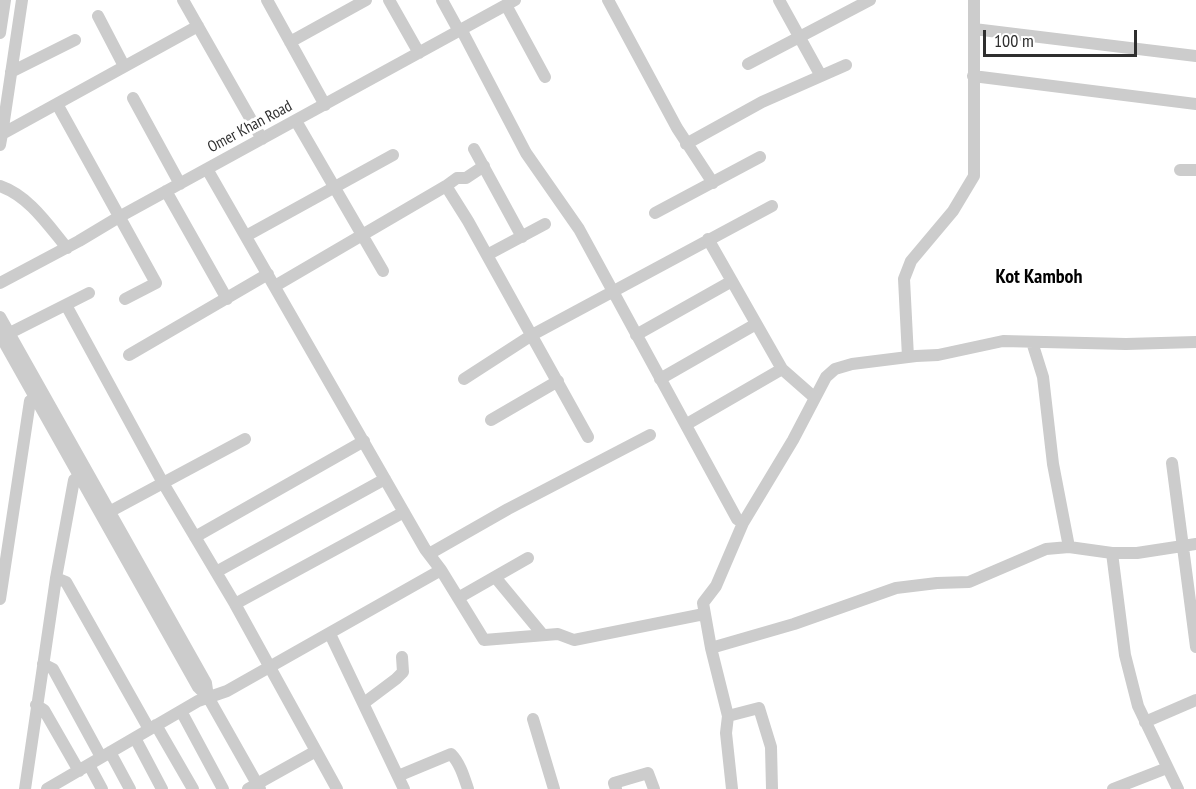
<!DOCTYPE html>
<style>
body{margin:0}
#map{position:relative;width:1196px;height:789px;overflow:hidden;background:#fff;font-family:"PT Sans Narrow",sans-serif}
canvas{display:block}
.scale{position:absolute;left:983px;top:30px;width:154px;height:27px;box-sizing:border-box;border:3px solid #2f2f2f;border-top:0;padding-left:8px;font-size:18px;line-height:21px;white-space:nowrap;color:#2f2f2f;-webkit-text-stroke:4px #fff;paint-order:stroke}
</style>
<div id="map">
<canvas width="1196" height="789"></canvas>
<div class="scale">100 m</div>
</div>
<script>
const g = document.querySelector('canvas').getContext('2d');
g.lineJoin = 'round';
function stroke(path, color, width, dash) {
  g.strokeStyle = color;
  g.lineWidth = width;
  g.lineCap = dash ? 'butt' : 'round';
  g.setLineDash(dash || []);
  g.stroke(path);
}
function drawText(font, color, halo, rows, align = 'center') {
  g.font = font + ' "PT Sans Narrow",sans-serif';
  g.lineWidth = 6;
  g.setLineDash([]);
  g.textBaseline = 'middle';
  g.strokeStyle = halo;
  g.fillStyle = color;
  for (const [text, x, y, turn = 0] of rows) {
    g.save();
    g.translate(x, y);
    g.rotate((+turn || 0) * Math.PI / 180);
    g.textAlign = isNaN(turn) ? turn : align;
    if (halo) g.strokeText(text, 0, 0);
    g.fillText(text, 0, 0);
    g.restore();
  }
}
const minor = new Path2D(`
 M183 0 262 139
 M267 0 325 105
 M389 0 419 53
 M442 0 459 31
 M608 0 677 128 713 183
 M779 0 821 76
 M506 5 545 77
 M98 16 124 66
 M461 29 526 153 579 229 737 519 743 523
 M974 29 1196 56
 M0 33 5 0
 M290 42 366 0
 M748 64 870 0
 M11 72 75 40
 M973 76 1196 104
 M133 98 180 184
 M57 104 156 283 125 299
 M296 121 383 271
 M2 134 22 0
 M686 144 762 102 846 65
 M0 145 2 134 198 26
 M474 149 522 237
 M207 169 425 549 441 570 484 640 558 634 574 640 704 614
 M1180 170H1196
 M0 186C29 196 48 225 67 248
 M446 186 457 178H466L484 166
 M166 191 227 299
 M655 213 760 157
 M246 236 393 155
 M708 239 782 369 815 398
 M487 255 545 224
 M0 283 79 241 119 217 515 0
 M275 286 446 186 468 221 588 437
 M66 305 163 483 245 439
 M0 317 206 683 208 697
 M0 335 198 687 208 697 260 789
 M636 335 732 281
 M2 337 89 293
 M1032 342 1043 377 1053 464 1069 547
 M129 355 268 274
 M908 357 904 279 911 261 953 211 974 176V0
 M464 379 532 335 772 206
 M660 379 756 324
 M491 420 558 381
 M687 424 782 369
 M1172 463 1196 647
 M109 512 163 483 235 604 337 789
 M195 537 364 441
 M1112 553 1125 655 1138 706 1178 789
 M429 554 508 509 650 435
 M216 572 385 479
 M495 577 543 635
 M56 578 66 582 149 729
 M458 598 528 558
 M0 599 30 401 35 398
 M235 604 404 512
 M330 634 404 789
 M711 648 794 624 896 588 937 583 969 582 1046 549 1069 547 1112 553H1137L1196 544
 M43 664 53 669 101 757
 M364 703 396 679 403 672 402 657
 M36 705 44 710 79 771
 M181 711 223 789
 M728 716 726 733 732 789
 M533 719 554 789
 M1145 722 1196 700
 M156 725 193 789
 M135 738 162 789
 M110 752 130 789
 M89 765 102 789
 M398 776 451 754C460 763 464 777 468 789
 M25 789 56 578 74 480 79 477
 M47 789 198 701 227 691 441 570
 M248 789 316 751
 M616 789 614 783 648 773 654 789
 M772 789 771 747 759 708 728 716 711 648 703 603 716 586 743 523 793 440 826 377 835 369 852 364 916 356 938 355 1003 341 1126 344 1196 342
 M1113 789 1167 768`);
const streetNames = [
 ["Omer Khan Road",250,127,-28]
];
const quarterNames = [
 ["Kot Kamboh",1039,277]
];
stroke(minor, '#ccc', 12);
drawText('16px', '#2f2f2f', '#fff', streetNames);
drawText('bold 20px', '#000', '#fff', quarterNames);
</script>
